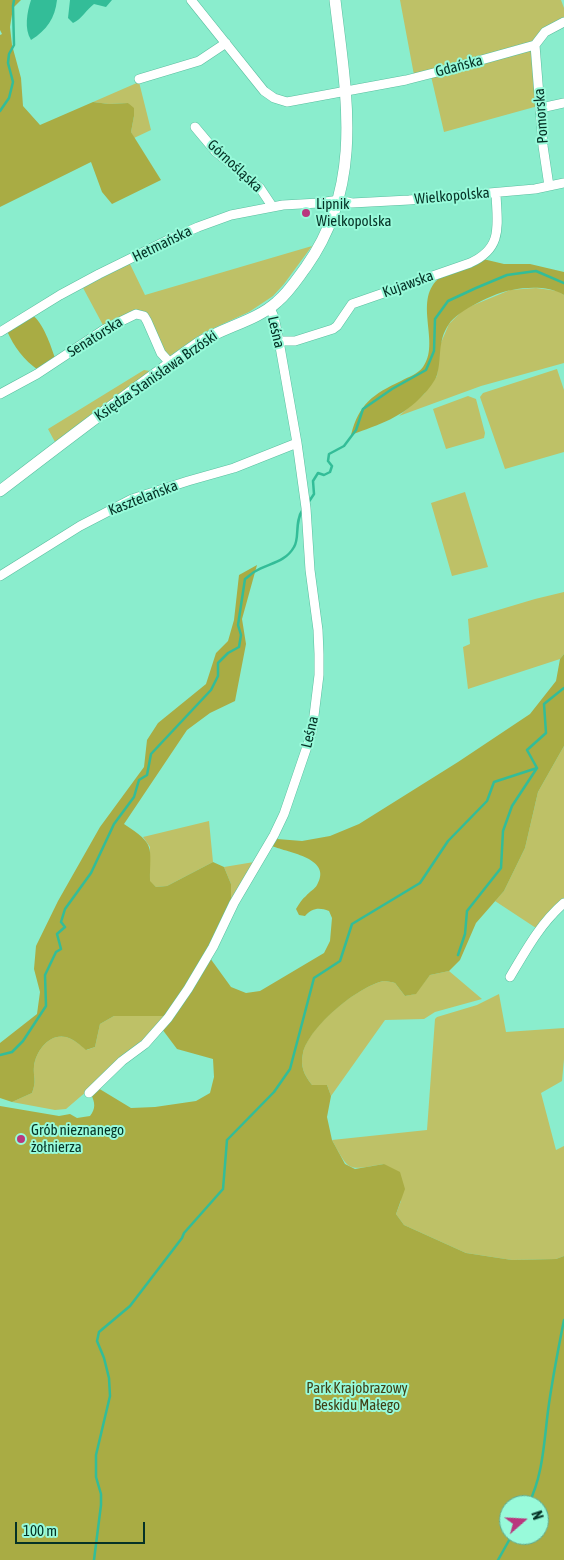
<!DOCTYPE html>
<meta charset="utf-8">
<style>
body{margin:0}
#map{position:relative;width:564px;height:1560px;overflow:hidden;background:#8aedcd;font-family:"Asap Condensed",sans-serif}
canvas{display:block}
.north{position:absolute;left:499px;top:1495px;width:50px;height:50px;box-sizing:border-box;background:#98fada;border:1px solid #5daa92;border-radius:50%;rotate:71deg;font-size:14px;font-weight:700;line-height:20px;text-align:center;color:#053226}
.north::after{content:'';display:block;margin:auto;width:18px;height:22px;background:#b9377e;clip-path:polygon(50% 0,100% 100%,50% 72%,0 100%)}
.scale{position:absolute;left:15px;top:1522px;width:130px;height:22px;box-sizing:border-box;border:2px solid #053226;border-top:0;padding-left:6px;font-size:15px;line-height:18px;white-space:nowrap;color:#053226;-webkit-text-stroke:4px #98fada;paint-order:stroke}
</style>
<div id="map">
<canvas width="564" height="1560"></canvas>
<div class="north">N</div>
<div class="scale">100 m</div>
</div>
<script>
const g = document.querySelector('canvas').getContext('2d');
g.lineJoin = 'round';
function fill(path, color) {
  g.fillStyle = color;
  g.fill(path, 'evenodd');
}
function stroke(path, color, width, dash) {
  g.strokeStyle = color;
  g.lineWidth = width;
  g.lineCap = dash ? 'butt' : 'round';
  g.setLineDash(dash || []);
  g.stroke(path);
}
function drawText(font, color, halo, rows, align = 'center') {
  g.font = font + ' "Asap Condensed",sans-serif';
  g.lineWidth = 4;
  g.setLineDash([]);
  g.textBaseline = 'middle';
  g.strokeStyle = halo;
  g.fillStyle = color;
  for (const [text, x, y, turn = 0] of rows) {
    g.save();
    g.translate(x, y);
    g.rotate((+turn || 0) * Math.PI / 180);
    g.textAlign = isNaN(turn) ? turn : align;
    if (halo) g.strokeText(text, 0, 0);
    g.fillText(text, 0, 0);
    g.restore();
  }
}
const green = new Path2D(`
 M400 0H561L564 8V20L541 32 532 42 414 75Z
 M529 50 532 52 538 106 444 132 431 76Z
 M139 82 151 130 134 138 131 132 134 116 128 103 109 104 93 102Z
 M312 246 284 284 273 296 249 312 203 333 167 358 145 314 104 327 82 286 129 262 145 295Z
 M536 288 558 291 564 295V363L481 386 399 416 424 394 437 376 440 345 449 324 464 309 510 290Z
 M557 369 564 390V452L505 469 480 397 483 393Z
 M144 370 150 371 55 442 48 429Z
 M468 396 476 399 485 433 484 438 446 449 433 409Z
 M465 492 488 567 452 576 431 503Z
 M564 592V654L560 659 468 689 463 647 470 644 468 619 535 599Z
 M564 746V900L536 928 495 901 504 891 525 848 538 792Z
 M209 821 213 862 167 886 156 887 150 882V847L143 837Z
 M254 862 231 902V884L224 867Z
 M449 971 482 999 435 1012 424 1019 385 1020 331 1096 327 1085H312C304 1075 300 1066 303 1053 308 1027 358 986 384 981 387 981 392 982 395 983L405 996 415 994 430 975Z
 M499 994 506 1032 564 1028V1059L562 1081 541 1093 556 1150 564 1146V1256L556 1259 512 1260 466 1253 404 1225 396 1214 401 1201 384 1164C347 1170 350 1173 332 1140L427 1130 435 1019 437 1017 477 1005Z
 M114 1016H166L143 1043 66 1109 55 1110 12 1102 32 1093C37 1080 33 1078 34 1066 36 1051 49 1033 66 1037 74 1039 80 1045 87 1050L95 1047 100 1024Z`);
const forest = new Path2D(`
 M0 0H21L13 8 10 27 12 45 21 78 23 106 40 125 93 102 109 104 128 103 134 108V116L131 132 161 180 112 204 102 192 91 162 0 207V35L2 34 0 30Z
 M483 259 504 264H530L564 272V295C549 286 528 287 512 290 496 292 457 311 449 324 437 341 442 358 437 375 435 381 428 390 424 394 402 418 380 424 351 435 359 404 373 394 401 381 408 377 418 374 423 367 441 343 413 302 438 279 449 268 469 264 483 259Z
 M32 315C43 322 51 346 55 358L38 370C24 360 14 347 7 331Z
 M257 565 242 619 246 644 235 701 210 713 187 730 124 824C156 845 150 846 150 881L156 887 167 886 213 862 224 867 231 884V902L210 946 166 1016H114L100 1024 95 1047 86 1050C80 1045 74 1039 66 1037 49 1033 36 1051 34 1066 33 1078 37 1080 32 1093L12 1102 0 1098V1043L37 1014 40 992 34 969 36 946 58 901 100 827 144 767 147 740 158 723 206 684 216 653 228 641 234 620 239 575Z
 M564 654V746L538 792 525 848 504 891 476 923 460 960 449 971 430 975 416 994 405 996 395 983C392 982 387 981 384 981 358 986 309 1027 303 1053 300 1066 304 1075 312 1085H327L331 1096 327 1117 332 1140 345 1164 355 1169 384 1164 400 1172 405 1189 396 1214 404 1225 466 1253 512 1260 556 1259 564 1256V1560H0V1106L59 1116 70 1114 77 1118 90 1116C96 1108 95 1103 91 1094L98 1088 131 1108 155 1107 196 1101 210 1093 214 1077 213 1059 177 1049 162 1029 210 958 231 987 246 993 260 991 324 953 330 941 332 918 329 911C319 907 312 908 305 916L299 915 296 909C299 904 302 899 306 896 309 892 315 889 317 885 333 858 289 853 272 846L277 839 302 841 330 836 359 824 458 762 530 714 556 681 560 659ZM509 1505H539V1535H509Z`);
const water = new Path2D(`
 M31 0H57C55 18 47 30 31 40 24 29 27 12 31 0Z
 M70 0H112L106 7 94 4C86 10 82 19 73 23L68 18Z`);
const stream = new Path2D(`
 M0 111 9 98 13 82 8 63 9 54 14 45 13 6 14 0
 M308 503 314 494 313 481 318 473 324 475 330 472 332 466 328 461 329 454 344 446 356 430 363 409 392 389 426 370 434 351 435 319 448 301 476 288 507 275 536 271 564 283
 M458 955 465 934 467 911 501 868 503 831 512 806 537 768 527 750 546 733 544 704 564 688
 M0 1055 12 1052 23 1041 46 1006 45 975 56 952 61 949 57 934 65 927 61 922 65 909 91 873 114 824 134 797 139 780 147 775 151 754 211 690 218 676V663L228 653 239 647 241 635 238 625 245 579C248 577 251 574 254 572 268 563 285 563 294 547 300 538 294 522 303 509
 M528 1505C543 1476 544 1442 548 1411 552 1380 558 1350 564 1320
 M94 1560 101 1505V1494L96 1477V1455L110 1396 109 1378 104 1358 97 1341 99 1332 130 1306 182 1238 184 1233 223 1189 227 1140 274 1092 290 1069 314 978 340 961 352 924 420 883 448 841 487 801 494 782 537 768
 M498 1560 512 1535`);
const minor = new Path2D(`
 M191 0 264 91 274 98 287 102 406 80 449 69 535 45 545 32 564 22
 M535 45 543 146 549 186
 M139 79 199 61 226 43
 M541 108 564 103
 M195 127 216 152 260 188 272 206
 M0 332 60 295 99 274 168 240 198 227 231 215 283 205 319 203 339 200 352 203 409 200 535 189 564 183
 M279 341H295L333 329 337 326 352 304 470 263C504 248 497 224 496 193
 M0 394 37 374 105 329 136 314 144 316 147 321 161 353 170 363
 M0 576 80 526 132 499 188 481 234 468 297 443
 M510 977C526 950 540 924 564 903
 M89 1093 122 1061 145 1044 168 1018 188 989 213 947 234 903 274 835 284 814 312 732 319 675V654L318 630 310 570 306 508 297 443 279 341 274 317 270 308`);
const tertiary = new Path2D(`
 M0 491C65 441 130 391 197 344 222 327 255 322 277 302 289 292 297 279 306 267 365 184 346 94 335 0`);
const markers = [
 [306,213,5,"#b9377e"],
 [21,1139,5,"#b9377e"]
];
const streetNames = [
 ["Gdańska",459,66,-15],
 ["Pomorska",541,116,-94],
 ["Górnośląska",235,166,43],
 ["Wielkopolska",452,196,-5],
 ["Hetmańska",162,244,-26],
 ["Kujawska",408,284,-20],
 ["Leśna",276,332,77],
 ["Senatorska",95,337,-32],
 ["Księdza Stanisława Brzóski",156,376,-35],
 ["Kasztelańska",143,498,-21],
 ["Leśna",310,732,-77]
];
const poiNames = [
 ["Lipnik",316,204],
 ["Wielkopolska",316,221],
 ["Grób nieznanego",31,1130],
 ["żołnierza",31,1147]
];
const parkNames = [
 ["Park Krajobrazowy",357,1388],
 ["Beskidu Małego",357,1405]
];
fill(green, '#bec167');
fill(forest, '#a9ac44');
fill(water, '#33bd98');
stroke(stream, '#33bd98', 2.5);
stroke(minor, '#5abe9f', 10);
stroke(tertiary, '#5abe9f', 12);
stroke(minor, '#fff', 9);
stroke(tertiary, '#fff', 11);
for (const [x, y, r, color] of markers) {
  const dot = new Path2D();
  dot.arc(x, y, r, 0, 2 * Math.PI);
  g.fillStyle = color;
  g.fill(dot);
  stroke(dot, '#98fada', 2);
}
drawText('15px', '#053226', '#98fada', streetNames);
drawText('15px', '#053226', '#98fada', poiNames, 'left');
drawText('15px', '#404116', '#98fada', parkNames);
</script>
